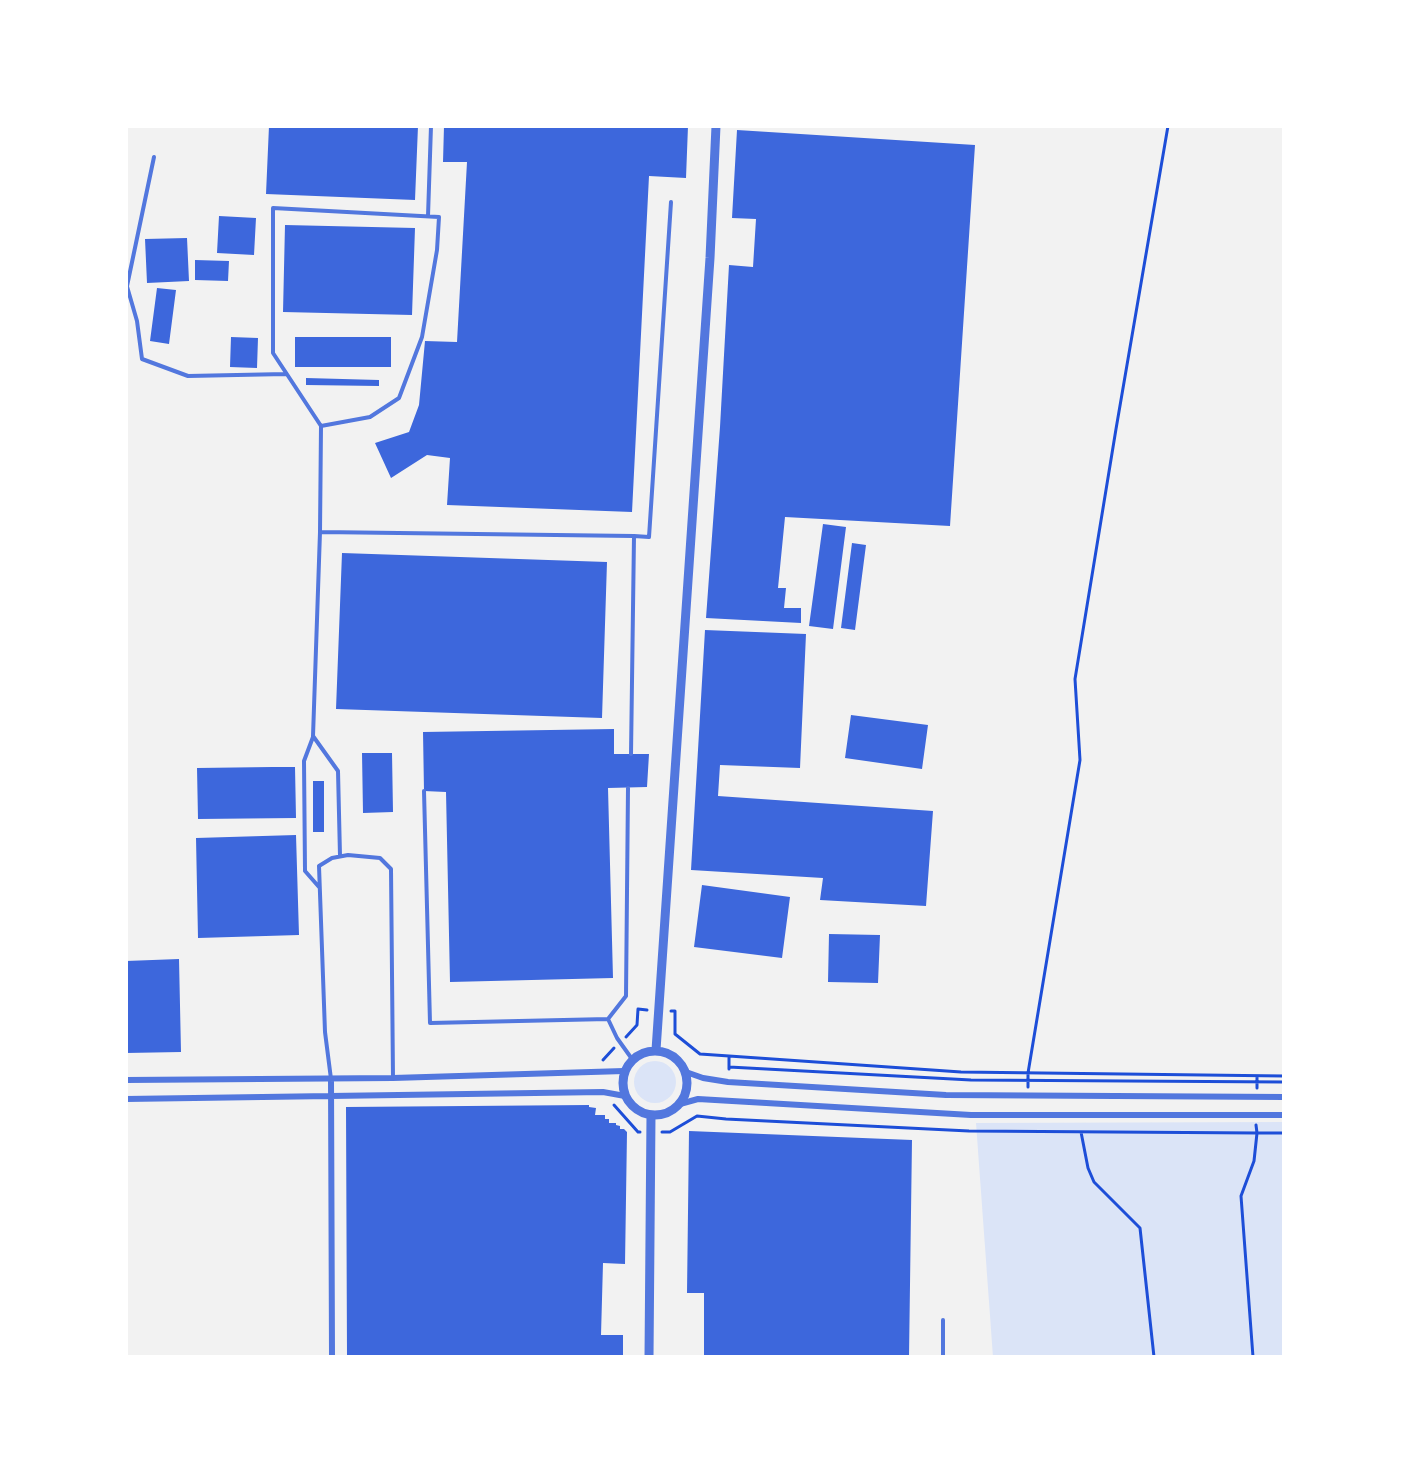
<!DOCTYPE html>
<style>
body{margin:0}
#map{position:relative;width:1410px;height:1483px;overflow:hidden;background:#f2f2f2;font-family:"Roboto Condensed",sans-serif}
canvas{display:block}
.frame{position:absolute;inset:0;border:128px solid #fff;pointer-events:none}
</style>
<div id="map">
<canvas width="1410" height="1483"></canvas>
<div class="frame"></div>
</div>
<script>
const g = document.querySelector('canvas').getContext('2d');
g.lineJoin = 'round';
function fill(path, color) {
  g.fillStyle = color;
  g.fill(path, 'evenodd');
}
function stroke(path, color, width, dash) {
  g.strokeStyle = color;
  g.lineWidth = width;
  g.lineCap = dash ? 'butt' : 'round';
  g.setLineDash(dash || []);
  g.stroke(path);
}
const green = new Path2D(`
 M634 1082a21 21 0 1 1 42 0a21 21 0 1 1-42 0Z
 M1284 1122V1357H993L976 1123Z`);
const building = new Path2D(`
 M269 126H418L415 200 266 194Z
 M444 126H688L686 178 649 176 632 512 447 505 450 458 427 455 391 478 375 443 409 432 419 405 425 341 457 342 467 162H443Z
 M737 130 975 145 950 526 785 517 778 588H786L784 608H801V623L706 618 720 427 729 265 753 267 756 219 732 218Z
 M219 216 256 218 254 255 217 253Z
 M285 225 415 228 412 315 283 312Z
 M187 238 189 281 147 283 145 239Z
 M195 260 229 261 228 281 195 280Z
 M157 288 176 290 169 344 150 341Z
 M231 337 258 338 257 368 230 367Z
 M295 337H391V367H295Z
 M306 378 379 380V386L306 385Z
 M823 524 846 527 833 629 809 626Z
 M852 543 866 545 855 630 841 628Z
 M342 553 607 562 602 718 336 709Z
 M705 630 806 634 800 768 720 765 718 796 933 811 926 906 820 900 823 878 691 870Z
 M851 715 928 725 922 769 845 758Z
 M614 729V754H649L647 787 608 788 613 978 450 982 446 792 424 791 423 732Z
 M362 753H392L393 812 363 813Z
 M272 767H295L296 818 198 819 197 768Z
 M313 781H324V832H313Z
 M296 835 299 935 198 938 196 838Z
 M702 885 790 897 782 958 694 947Z
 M829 934 880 935 878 983 828 982Z
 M179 959 181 1052 126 1053V961Z
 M589 1105V1107L596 1108 595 1115H605V1119H609V1123H616V1125L620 1126V1129H624L627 1132 625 1264 603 1263 601 1335H623V1357H347L346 1107Z
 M689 1131 912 1140 909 1357H704V1293H687Z`);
const path = new Path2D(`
 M671 1011H675V1034L700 1054 961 1072 1284 1076
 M626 1037 637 1025 638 1009 647 1010
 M603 1060 614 1048
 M729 1067 971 1080 1284 1082
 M729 1069V1056
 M1028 1087V1073L1080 760 1075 679 1116 429 1168 126
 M1257 1088V1076
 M614 1105 638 1132H640
 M662 1132H670L697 1116 726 1119 969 1131 1257 1133 1256 1125
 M1081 1132 1088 1168 1094 1182 1140 1228 1154 1357
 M1253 1357 1241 1196 1254 1161 1257 1133H1284`);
const service = new Path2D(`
 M428 216 431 126
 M126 283 137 321 142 359 188 376 286 374
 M127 286 154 157
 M320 532 321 426 370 417 399 398 422 337 437 250 439 217 273 208V353L321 426
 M634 536 649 537 671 202
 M313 737 304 761 305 871 319 887
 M424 791 430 1023 608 1019 626 996 628 788
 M340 856 338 771 313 736 320 532 634 536 631 754
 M608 1019 617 1038 632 1059
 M331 1079 325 1032 319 866 332 858 348 855 380 858 391 869 393 1078
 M943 1357V1320`);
const minor = new Path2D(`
 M686 1072 703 1078 728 1082 946 1095 1284 1097
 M331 1079 332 1357
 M126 1080 393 1078 624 1071
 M126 1099 603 1092 625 1096
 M680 1104 698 1099 971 1115H1284`);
const tertiary = new Path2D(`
 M656 1050 710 258 716 126
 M623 1083a32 32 0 1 1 64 0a32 32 0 1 1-64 0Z
 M649 1357 651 1115`);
fill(green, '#dbe4f7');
fill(building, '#3d67dc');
stroke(path, '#1d4ed8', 3);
stroke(service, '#5277de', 4);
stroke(minor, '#5277de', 6);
stroke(tertiary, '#5277de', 9);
</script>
